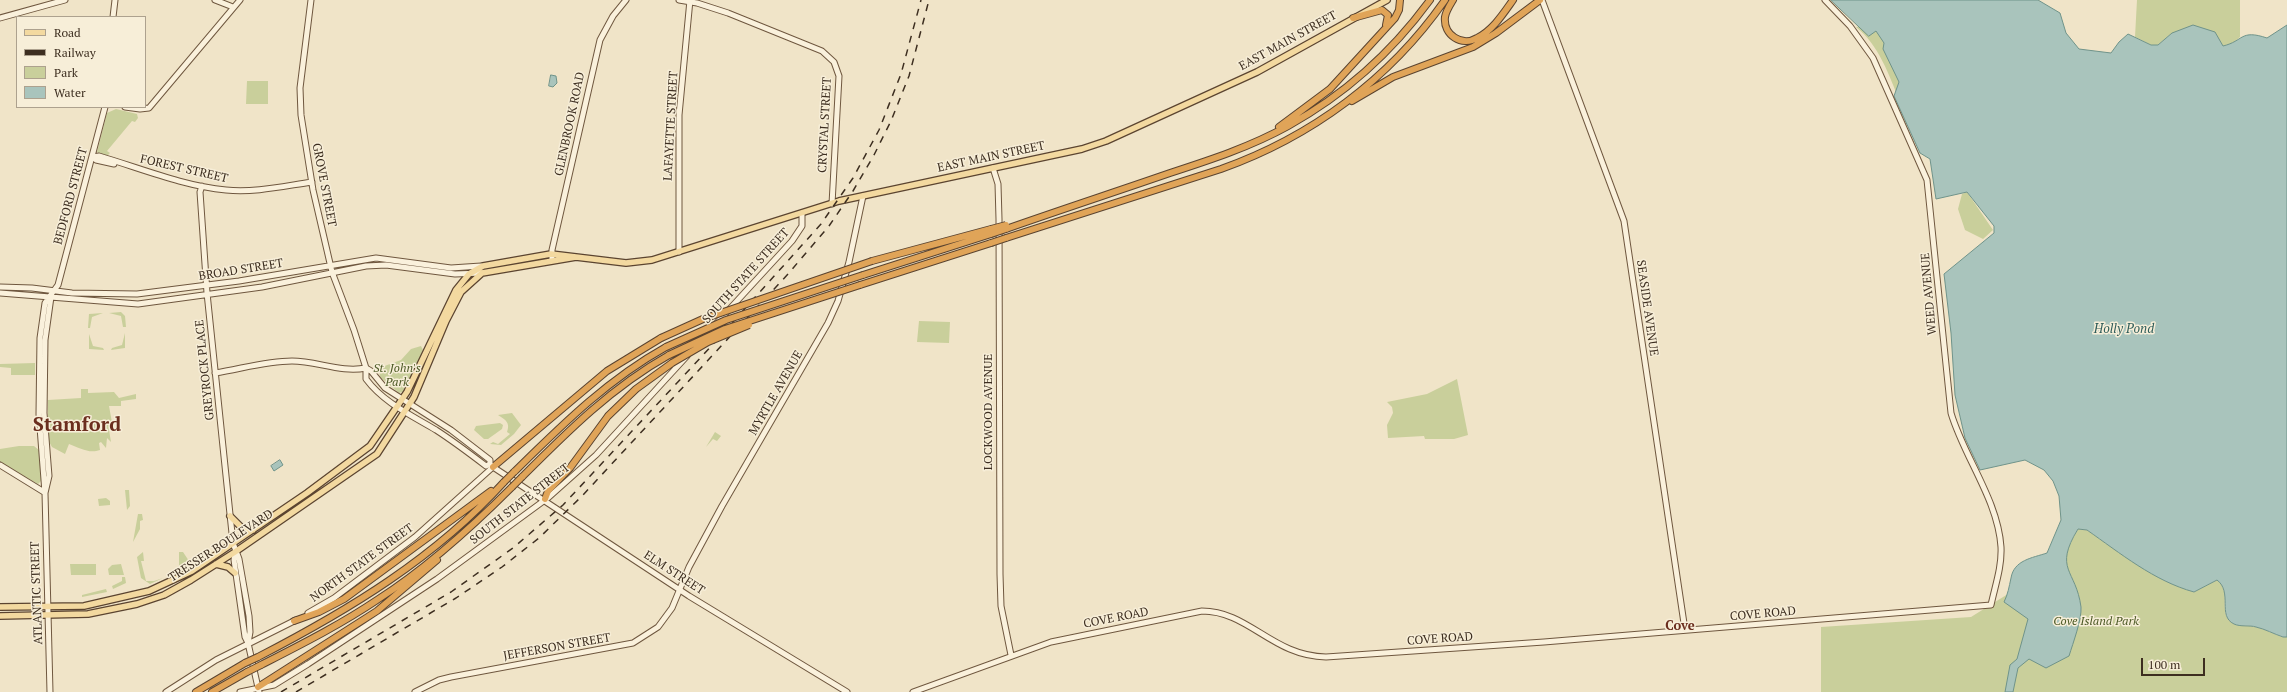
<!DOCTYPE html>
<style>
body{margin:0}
#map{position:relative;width:2287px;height:692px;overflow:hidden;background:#f0e4c8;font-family:"PT Serif",serif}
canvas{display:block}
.legend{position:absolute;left:16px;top:16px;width:130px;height:92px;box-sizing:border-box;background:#f7eed8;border:1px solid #ada18e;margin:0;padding:5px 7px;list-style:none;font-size:12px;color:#3d2e20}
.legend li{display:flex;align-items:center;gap:8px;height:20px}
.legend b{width:20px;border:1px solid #ada18e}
.scale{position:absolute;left:2141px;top:658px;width:64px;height:18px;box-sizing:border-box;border:2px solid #3d2e20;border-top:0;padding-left:5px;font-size:12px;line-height:14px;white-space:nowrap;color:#3d2e20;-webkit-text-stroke:3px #f7eed8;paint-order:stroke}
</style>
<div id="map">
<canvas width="2287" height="692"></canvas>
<ul class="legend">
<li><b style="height:5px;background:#f3d9a0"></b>Road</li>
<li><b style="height:5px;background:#3d2e20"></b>Railway</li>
<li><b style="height:11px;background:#c9cf9b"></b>Park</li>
<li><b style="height:11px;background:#a9c4bc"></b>Water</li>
</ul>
<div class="scale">100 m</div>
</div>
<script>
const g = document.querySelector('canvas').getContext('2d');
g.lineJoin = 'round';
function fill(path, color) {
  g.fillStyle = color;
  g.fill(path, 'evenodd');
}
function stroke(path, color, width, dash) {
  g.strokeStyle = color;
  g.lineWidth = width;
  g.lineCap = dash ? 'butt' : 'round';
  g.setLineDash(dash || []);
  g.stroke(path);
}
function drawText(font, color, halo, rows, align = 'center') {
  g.font = font + ' "PT Serif",serif';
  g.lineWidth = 3;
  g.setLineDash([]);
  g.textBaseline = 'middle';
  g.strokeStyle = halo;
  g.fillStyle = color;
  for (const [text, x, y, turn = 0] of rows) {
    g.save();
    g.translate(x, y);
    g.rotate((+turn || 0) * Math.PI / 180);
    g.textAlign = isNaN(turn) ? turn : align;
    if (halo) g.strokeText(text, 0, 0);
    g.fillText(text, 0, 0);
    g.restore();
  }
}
const green = new Path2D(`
 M2137 0H2240V37L2232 44 2223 46 2172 33 2158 45H2151L2135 37Z
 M1871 25 1879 26 1903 74 1900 102C1889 75 1879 45 1856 27Z
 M247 81H268V104H246Z
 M116 109 137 114 138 118 135 122 132 121 107 151 110 153 106 157 97 152 107 113Z
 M1967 192 1993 230 1983 239 1965 230 1958 209 1962 194Z
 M121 312 125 316 126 327H123L121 316 109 313Z
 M103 313 92 317 90 328H88L89 314Z
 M919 321 950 322 949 343 917 342Z
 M125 333V348L111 350 112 348 122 345Z
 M89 334 93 346 103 348 104 350 89 349Z
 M421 346 423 350 405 391 399 393 380 377 379 368 401 360 411 349Z
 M35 363V375H11V368L0 367V364Z
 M1457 379 1468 435 1454 439H1425L1424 436 1388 438 1387 425 1393 413 1392 407 1387 402 1427 394Z
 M81 389H88V393L114 392 119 398 136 394V399L121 401V406H109L113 428 109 430 111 442 107 438 106 448 101 442 99 443 100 450C89 454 80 448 69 444L65 454 52 447 48 440V400L81 398Z
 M512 413 521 425 514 434 501 445 490 444 493 442 498 444 510 434 507 432C511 422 504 419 498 415Z
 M500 423 503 425 502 429 488 439H484L474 430 476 426Z
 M715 432 721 436 717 441 713 439 706 447Z
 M19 446H34L40 451 41 481 38 484 0 463V449Z
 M125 490H129L130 506 127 510Z
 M106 498 110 501V505L99 506 98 499Z
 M138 514H142L143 520 140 521V529L133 542Z
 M2078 529 2087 530 2133 562 2165 581 2194 592 2217 580C2233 592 2216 615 2234 624 2240 627 2249 625 2256 627 2265 629 2274 634 2282 637H2287V692H1821V627L1971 617 2064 559 2069 545Z
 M143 552 144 561H141L146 581H154L163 578 150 584 141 578 137 557Z
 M179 552H183L191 564 179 571Z
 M70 564H96V575H71Z
 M121 564 124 575H109L108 569 112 565Z
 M122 577H125L126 583 113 589 112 586 122 581Z
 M106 589 107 592 82 597V595Z`);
const water = new Path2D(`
 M1831 0H2038L2060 13 2066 33 2079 49 2111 53 2119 42 2128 34 2151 45H2158L2172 33 2193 25 2215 32 2223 46C2244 41 2240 29 2267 38L2287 25V637H2283C2274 634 2265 629 2256 627 2250 625 2240 627 2234 624 2217 616 2233 592 2217 580L2194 592C2154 581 2120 553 2087 530L2078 529C2053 570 2076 569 2081 607 2082 619 2073 643 2069 656L2046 668 2029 659 2018 668 2013 692H2005L2010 665 2017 659 2028 619 2004 602C2008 594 2009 587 2011 578 2014 560 2032 558 2047 553L2061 520 2059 496 2053 481 2044 470 2025 460 1980 470 1965 438 1955 395 1951 333 1944 274 1994 233V226L1967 192 1936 199 1930 159 1920 153 1894 96 1899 82 1883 49 1884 43 1876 31 1869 36Z
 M551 75 556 76 557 83 553 87 549 86Z
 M280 460 283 465 274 471 271 466Z`);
const secondary = new Path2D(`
 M215 0 233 7
 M311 0 300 88 301 115 313 190 332 272 354 330 366 368V379C384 403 411 415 436 430 453 441 469 453 486 466L490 464
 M679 0 697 3 728 13 822 51 834 62 839 76 832 204
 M1542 0 1624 221 1685 630
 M113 17 115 0
 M0 18 65 0
 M125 107 140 109 149 108 240 0
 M93 157 99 156C140 168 183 186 226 190 254 193 284 186 312 182
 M93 157 96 160 114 164
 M993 168 998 184 999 219 1000 574 1001 606 1011 655
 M202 186 200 192 207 293 233 543 239 559 249 616 250 632 248 643
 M679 252V115L690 0
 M552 260V250L600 40 613 16 626 0
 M0 287 32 288 72 293 137 294 239 281 376 258 451 268 481 266
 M0 293 138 304 262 287 366 266 386 265 455 274 482 273
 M703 338 792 241 802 226V213
 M366 368 371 371 385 388 451 430 490 460V464L493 467 689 596 847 692
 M215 373C241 369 266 361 292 361 317 361 341 373 366 368
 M0 465 44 492
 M45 493 49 476 44 413 45 340 51 297
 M235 552 234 560 245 637 248 643 259 692
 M308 613 334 598 415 537 493 467
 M50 692 45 493 39 414 40 338 45 303 58 285 105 107
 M166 692 216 660 296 620
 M240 692 274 685 308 664 437 579 549 497 596 455 687 356
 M415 692 439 680 451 677 633 643 658 627 672 608 689 567 722 506 828 323 838 301 849 262 863 196
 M913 692 1051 642 1202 611C1249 611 1272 656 1326 657L1544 642 1991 605C1995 586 2002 567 2001 547 1998 500 1964 457 1951 413L1927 180 1873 58 1850 26 1825 0`);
const primary = new Path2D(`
 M230 516 242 528 253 530
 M216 564 228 567 235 573
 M0 607 84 606 149 591 192 571 307 493 370 446 407 392 456 290 469 274 483 266 551 254 626 263 652 260 839 201 1082 149 1106 141 1257 72 1387 0
 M0 616 88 614 137 604 164 595 191 580 235 552 377 454 414 397 446 321 461 292 482 273 576 257`);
const highway = new Path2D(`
 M1453 0C1450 5 1446 11 1445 17 1443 35 1462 47 1477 38 1493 30 1503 14 1513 0
 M1353 18 1382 10 1388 15 1386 25
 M1352 101 1393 77 1473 47 1496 33 1540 0
 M1279 127 1330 89 1395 18 1399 10 1400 0
 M1006 229C1060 210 1115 192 1170 173 1210 160 1250 147 1288 126 1344 95 1392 52 1430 0
 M1006 238 1221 169C1311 137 1390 79 1445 0
 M872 261 991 229
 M863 275 991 234
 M860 285 991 243
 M493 467 607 371 661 338
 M514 472C562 425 607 380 666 347
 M522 477C568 431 612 387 669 355
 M545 499 548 491 570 468 608 416 636 389 672 363
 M294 621 319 612 344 599 491 491
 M258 657C349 610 435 558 504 482
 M261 665C300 645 340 625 377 600 427 568 470 529 512 487
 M258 687 377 611 437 560
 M196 692 245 663
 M212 692 247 672`);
const rail = new Path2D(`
 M281 692 451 592 513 548 563 505 704 354 821 224 853 178 879 130 901 74 921 0
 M296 692 456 598 502 567 539 538 582 496 788 274 829 226 853 191 874 155 891 121 909 76 929 0`);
const highwayBridge = new Path2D(`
 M991 229 1006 225
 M991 234 1006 229
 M991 243 1006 238
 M661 338 703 319 872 261
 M666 347 726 320 863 275
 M669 355 725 329 860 285
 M672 363 708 342 749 325
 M504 482 514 472
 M512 487 522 477
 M245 663 258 657
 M247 672 261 665`);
const streetNames = [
 ["EAST MAIN STREET",1288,41,-29],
 ["GLENBROOK ROAD",570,124,-78],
 ["CRYSTAL STREET",825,125,-87],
 ["LAFAYETTE STREET",671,126,-87],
 ["EAST MAIN STREET",991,157,-12],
 ["FOREST STREET",184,169,13],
 ["GROVE STREET",324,185,79],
 ["BEDFORD STREET",71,196,-75],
 ["BROAD STREET",241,270,-9],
 ["SOUTH STATE STREET",746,276,-48],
 ["WEED AVENUE",1929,294,-95],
 ["SEASIDE AVENUE",1647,308,82],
 ["GREYROCK PLACE",205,370,-96],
 ["MYRTLE AVENUE",776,393,-60],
 ["LOCKWOOD AVENUE",989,412,-90],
 ["SOUTH STATE STREET",520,504,-38],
 ["TRESSER BOULEVARD",221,546,-33],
 ["NORTH STATE STREET",362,563,-36],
 ["ELM STREET",674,573,33],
 ["ATLANTIC STREET",37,593,-92],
 ["COVE ROAD",1763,614,-5],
 ["COVE ROAD",1116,618,-11],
 ["COVE ROAD",1440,639,-4],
 ["JEFFERSON STREET",557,647,-10]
];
const parkNames = [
 ["St. John's",397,369],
 ["Park",397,383],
 ["Cove Island Park",2096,622]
];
const waterNames = [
 ["Holly Pond",2124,329]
];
const neighbourhoodNames = [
 ["Cove",1680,626]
];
const townNames = [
 ["Stamford",77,425]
];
fill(green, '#c9cf9b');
fill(water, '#a9c4bc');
stroke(water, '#6f938a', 1);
stroke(secondary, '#6f573f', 7);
stroke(primary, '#5b4430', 8);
stroke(highway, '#5b4430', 8);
stroke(secondary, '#faf1dc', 5);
stroke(primary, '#f3d9a0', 5.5);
stroke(highway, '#e0a458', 6);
stroke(rail, '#3d2e20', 1.5, [7, 7]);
stroke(highwayBridge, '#5b4430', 8, []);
stroke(highwayBridge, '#e0a458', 6);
drawText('12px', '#3d2e20', '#f7eed8', streetNames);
drawText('italic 12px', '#4d5a26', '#f7eed8', parkNames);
drawText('italic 13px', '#2f5d5a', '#f7eed8', waterNames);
drawText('bold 13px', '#6b2e1e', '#f7eed8', neighbourhoodNames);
drawText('bold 20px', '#6b2e1e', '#f7eed8', townNames);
</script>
